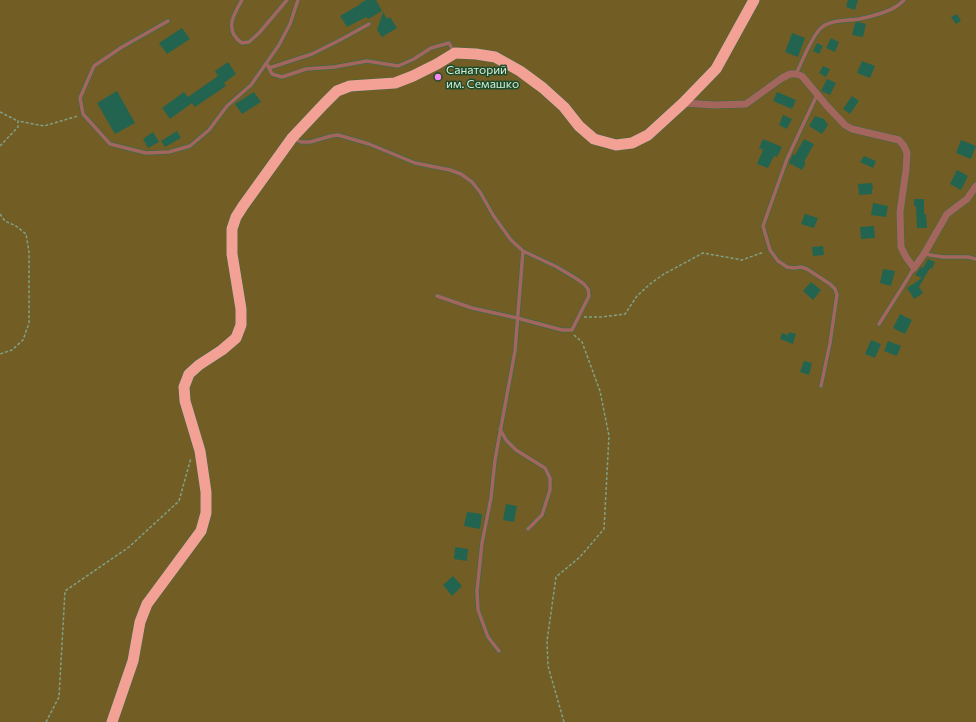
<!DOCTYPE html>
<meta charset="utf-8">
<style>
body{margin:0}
canvas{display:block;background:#1f4b2a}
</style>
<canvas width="976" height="722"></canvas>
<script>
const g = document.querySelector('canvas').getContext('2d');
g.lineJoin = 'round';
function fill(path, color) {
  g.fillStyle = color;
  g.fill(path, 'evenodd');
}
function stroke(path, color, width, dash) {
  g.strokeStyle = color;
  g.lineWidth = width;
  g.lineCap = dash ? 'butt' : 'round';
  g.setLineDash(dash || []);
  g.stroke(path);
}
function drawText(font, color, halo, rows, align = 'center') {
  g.font = font + ' Commissioner,sans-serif';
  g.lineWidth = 3;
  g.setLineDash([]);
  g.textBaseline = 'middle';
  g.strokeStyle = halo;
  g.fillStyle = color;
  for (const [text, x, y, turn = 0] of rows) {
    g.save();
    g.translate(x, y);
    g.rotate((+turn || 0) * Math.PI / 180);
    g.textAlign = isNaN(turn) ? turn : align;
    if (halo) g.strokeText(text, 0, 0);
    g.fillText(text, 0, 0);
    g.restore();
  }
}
const green = new Path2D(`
 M0 0H976V722H0Z`);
const building = new Path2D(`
 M366 0H376L382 11 368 19 366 17 347 27 340 16 359 5V4Z
 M848 0H858L855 10 846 7Z
 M383 12 387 19 390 17 397 28 382 37 377 30Z
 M957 14 961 21 956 24 951 17Z
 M858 22 866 24 863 37 852 35 855 23Z
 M182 28 190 39 167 54 159 43Z
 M792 33 805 38 798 57 785 52Z
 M831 38 839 42 835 52 826 48Z
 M817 43 823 46 819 54 813 51Z
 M862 61 875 66 870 78 857 73Z
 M228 62 236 74 224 83 226 86 195 107 192 103 170 119 162 108 184 92 188 97 218 76 215 71Z
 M823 66 830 69 826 77 819 73Z
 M827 79 836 83 830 95 821 91Z
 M117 91 135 123 115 134 97 103Z
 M254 92 261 102 242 114 235 104Z
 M777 92 796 100 792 109 773 101Z
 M852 96 859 101 850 114 843 109Z
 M783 115 792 119 787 129 779 125Z
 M815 116 824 119 828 125 822 134 809 126Z
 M177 131 181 138 165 147 161 141Z
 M153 132 159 142 148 148 143 139Z
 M763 139 782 147 777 157 774 156 768 168 757 164 763 150 759 148Z
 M804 139 814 144 805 160V165L802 170 789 163 793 154 795 155Z
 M961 140 976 146 971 159 956 153Z
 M864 156 876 161 873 168 860 162Z
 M957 170 968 176 961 190 950 184Z
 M872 183 873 189H872V194L859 195 858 184Z
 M914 199H924V214H926L927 228H917L916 206H914Z
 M873 203 888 206 886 217 871 215Z
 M805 214 818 218 814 228 801 224Z
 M874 226 875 238 861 239 860 227Z
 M823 246 824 255 813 256 812 247Z
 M928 259 935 262 932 269 930 268 919 287 923 293 914 299 907 288 922 278 915 275 921 267 923 268Z
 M883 269 895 271 891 286 880 283Z
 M811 282 821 290 813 300 803 291Z
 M900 314 912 320 905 334 893 328Z
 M789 332 796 334 793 344 780 339 782 333 788 335Z
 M871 340 881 344 875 358 865 354Z
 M888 341 901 346 897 356 884 351Z
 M804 361 812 363 809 375 800 372Z
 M506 504 517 506 514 522 503 520Z
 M467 512 482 514 480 529 464 526Z
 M455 547 468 549 467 561 454 559Z
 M453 576 462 586 452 596 443 585Z`);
const path = new Path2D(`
 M0 112 18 121
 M0 146 18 127V121L44 126 78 116
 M0 214 5 221 16 226 26 234 29 252V323L23 340 12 350 0 354
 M584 317H601L625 314 637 296 650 284 664 274 703 253 742 260 764 252
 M46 722 59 697 65 591 129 547 179 501 191 458
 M564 722 548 666 547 641 556 577 580 557 604 529 609 436 600 391 582 342 574 335`);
const service = new Path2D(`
 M242 0C233 15 224 31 242 43L249 42 259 33 287 0
 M168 21 122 47 94 66 80 98 83 114 110 144 146 153 169 152 190 146 209 130 227 106 251 85 279 45 290 24 298 0
 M267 64 272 74 282 77 306 69 334 67 367 61 398 66 414 59 431 48 449 43 454 52
 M269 68 312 54 340 40 369 24
 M796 74C803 60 809 42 819 30 828 19 847 21 859 19 870 17 888 12 897 6 900 4 902 2 904 0
 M817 95 787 159 763 226 770 250 778 261 787 267 794 268 801 267 807 269 830 284 835 289 837 295 830 343 821 386
 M294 139 301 142H310L331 136 338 135 369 144 415 163 450 170 461 174 472 182 480 192 493 215 503 229 511 240 523 251 557 267 577 279 584 284 588 289 589 296 572 330H562L517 318 472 308 437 296
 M924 254 943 257H968L976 259
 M879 324 905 283 914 268
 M500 429 506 440 516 450 545 468 550 478V490L542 515 528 529
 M499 651 488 637 478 610 477 591 482 543 491 498 495 460 515 351 523 251`);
const minor = new Path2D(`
 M683 103 715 105 746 104 782 78 790 74H796L802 76 827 106 845 125 852 129 899 140 904 146 907 153 906 170 900 212 901 247 906 257 914 268 924 254 947 214 967 199 976 186`);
const trunk = new Path2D(`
 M112 722 133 661 140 622 147 604 201 531 206 513V492L200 451 185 401 184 387 189 374 199 365 222 350 236 338 241 325V309L232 254V229L236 217 243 206 292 138 324 104 337 91 350 86 395 83 413 76 437 64 455 53 476 54 495 57 520 71 543 88 564 107 579 126 594 139 616 145 632 143 648 135 683 103 716 69 754 0`);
const markers = [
 [438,77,4,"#f589ef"]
];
const poiNames = [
 ["Санаторий",446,70],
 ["им. Семашко",446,84]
];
fill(green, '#725e25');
fill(building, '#226450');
stroke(service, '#3f6849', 5);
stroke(minor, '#3f6849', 8);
stroke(trunk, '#3f6849', 12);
stroke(path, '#80a187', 1.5, [3, 2]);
stroke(service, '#a4665c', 3.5);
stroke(minor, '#a4665c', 7);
stroke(trunk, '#f3a194', 11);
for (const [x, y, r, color] of markers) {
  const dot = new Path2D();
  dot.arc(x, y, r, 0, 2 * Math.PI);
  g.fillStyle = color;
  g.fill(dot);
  stroke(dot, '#1f4b2a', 1.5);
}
drawText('12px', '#d2ead5', '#1f4b2a', poiNames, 'left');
</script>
